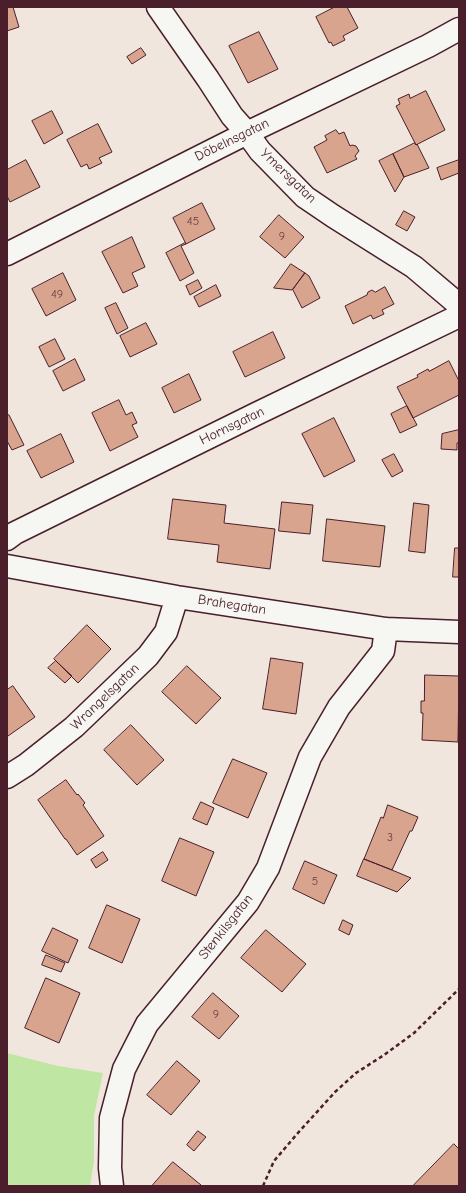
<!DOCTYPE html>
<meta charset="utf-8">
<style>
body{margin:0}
#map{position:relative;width:466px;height:1193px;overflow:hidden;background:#f0e6de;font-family:"Comic Neue",sans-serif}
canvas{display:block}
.frame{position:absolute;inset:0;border:8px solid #4a1f2b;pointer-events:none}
</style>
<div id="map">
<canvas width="466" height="1193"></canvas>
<div class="frame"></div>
</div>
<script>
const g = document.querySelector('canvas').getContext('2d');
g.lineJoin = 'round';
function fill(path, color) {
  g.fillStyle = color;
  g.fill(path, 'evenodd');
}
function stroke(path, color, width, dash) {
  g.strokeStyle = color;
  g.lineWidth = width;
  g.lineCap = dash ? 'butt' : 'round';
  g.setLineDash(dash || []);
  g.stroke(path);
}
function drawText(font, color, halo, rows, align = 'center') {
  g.font = font + ' "Comic Neue",sans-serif';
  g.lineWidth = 3.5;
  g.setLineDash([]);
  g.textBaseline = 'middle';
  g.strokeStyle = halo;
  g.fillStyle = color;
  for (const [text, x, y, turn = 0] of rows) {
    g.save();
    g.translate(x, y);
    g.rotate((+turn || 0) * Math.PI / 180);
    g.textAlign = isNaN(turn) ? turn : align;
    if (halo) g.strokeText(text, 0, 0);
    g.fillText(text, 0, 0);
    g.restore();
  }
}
const green = new Path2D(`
 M7 1053 58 1066 103 1073 94 1116V1161L90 1186H7Z`);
const building = new Path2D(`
 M7 7H13L19 27 7 31Z
 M335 7H347L358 28 343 36 345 40 333 46 331 42 329 43 316 17Z
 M259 32 278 69 248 83 229 46Z
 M141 48 146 55 132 64 127 57Z
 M426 91 445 130 416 145 396 106 400 104 398 99 409 94 410 98Z
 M52 111 63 133 44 144 32 121Z
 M98 124 112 152 99 158 102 163 89 169 87 164 81 167 67 140Z
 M336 130 339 134 344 132 350 146 352 145 356 146 359 151 355 156 357 159 327 173 314 147 327 140 325 136Z
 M415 143 416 145 417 144 429 168 404 177 393 154Z
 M393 154 404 177 395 192 379 161Z
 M26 160 40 187 10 202 7 196V170Z
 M459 160V173L441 180 437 168Z
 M202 203 215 229 186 244 173 218Z
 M404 211 415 217 407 231 396 225Z
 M279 215 304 237 285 258 260 237Z
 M132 237 145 267 132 273 138 286 123 293 102 252Z
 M185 243 186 244 181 246 194 273 180 281 166 253Z
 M291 264 305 273 292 290 274 288Z
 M63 273 76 300 46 316 32 289Z
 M305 273 309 276 320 298 302 308 293 290Z
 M198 280 202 288 190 295 186 286Z
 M216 285 221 296 199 307 194 297Z
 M385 287 394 304 382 310 384 314 373 319 371 315 353 324 345 306 367 295 368 292 372 290 375 292Z
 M116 303 128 328 117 334 105 308Z
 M146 323 157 344 130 357 120 336Z
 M273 332 285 358 245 377 233 352Z
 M55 339 65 359 49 367 39 347Z
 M75 359 85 380 63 391 53 371Z
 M449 361 459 381V395L413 418 397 387 418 377 417 375 428 369 429 371Z
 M189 374 201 400 174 413 162 388Z
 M119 400 126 415 132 412 137 423 132 425 138 437 110 451 92 413Z
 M407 406 417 425 400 433 391 414Z
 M9 415 24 445 12 450 7 441V416Z
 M334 418 355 461 324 477 302 434Z
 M459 430V442L457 443V450L441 449 442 434Z
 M61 434 74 462 41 478 27 451Z
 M394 454 403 471 392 477 382 460Z
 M173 499 226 505 224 523 275 529 270 569 217 562 219 545 168 539Z
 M282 502 313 505 310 534 279 531Z
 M414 503 429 505 425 553 409 551Z
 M327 519 385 526 380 567 323 561Z
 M455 548H459V577H453Z
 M87 625 111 649 78 683 54 659Z
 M271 658 303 663 296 714 263 709Z
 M56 661 72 676 65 683 48 668Z
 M187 666 221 698 196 724 162 692Z
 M425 675 459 676 458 742 422 740 423 713H421V701H424Z
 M13 686 35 717 8 736 7 735V690Z
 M131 725 164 760 137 785 104 750Z
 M233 759 267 773 248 818 213 803Z
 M66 780 77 795 78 794 85 803 83 805 104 836 77 855 66 839H65L38 800Z
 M201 802 214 808 207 825 193 819Z
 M388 805 418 817 412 831H410L392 870 364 859 381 817 383 818Z
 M180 838 214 852 196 896 162 881Z
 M103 852 108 860 96 868 91 860Z
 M364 859 392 870 411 878 397 892 357 876Z
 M305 861 337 875 324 904 293 889Z
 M107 905 140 919 122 963 89 948Z
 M343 920 353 925 349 935 339 930Z
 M53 928 78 940 68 963 42 951Z
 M266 930 306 964 282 992 241 958Z
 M46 955 65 963 61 972 42 965Z
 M46 978 80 993 59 1043 25 1028Z
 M213 993 239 1016 219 1039 192 1017Z
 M177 1061 200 1081 171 1115 147 1095Z
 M198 1131 206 1137 194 1151 187 1145Z
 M454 1144 459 1149V1186H413Z
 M173 1162 201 1185 200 1186H152Z`);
const path = new Path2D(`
 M263 1186 274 1161 297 1134 335 1092 356 1073 384 1055 414 1033 459 989`);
const minor = new Path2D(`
 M158 7 208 79 232 116 247 133 260 151 305 197 333 216 414 267 459 305
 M7 254 247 133 428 46 459 29
 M7 539 15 533 256 414 459 316
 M7 566 177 597 386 629 459 632
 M7 777 26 765 74 727 148 656 166 632 177 597
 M112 1186 110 1168 111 1118 124 1069 147 1024 248 902 268 868 310 757 339 707 383 651 386 629`);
const numberNames = [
 ["45",193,222],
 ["9",282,237],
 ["49",57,295],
 ["3",390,838],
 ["5",315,882],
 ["9",216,1015]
];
const streetNames = [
 ["Döbelnsgatan",232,140,-26],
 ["Ymersgatan",288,176,44],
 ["Hornsgatan",232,426,-26],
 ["Brahegatan",232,605,9],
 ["Wrangelsgatan",105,697,-44],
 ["Stenkilsgatan",226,927,-52]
];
fill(green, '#bfe6a2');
fill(building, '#d8a48d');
stroke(building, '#4a1f2b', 1);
stroke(minor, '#4a1f2b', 25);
stroke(path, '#4a1f2b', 2.5, [4, 3]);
stroke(minor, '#f6f6f2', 22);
drawText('12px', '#6e4044', null, numberNames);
drawText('14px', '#4a1f2b', '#f6f6f2', streetNames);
</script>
